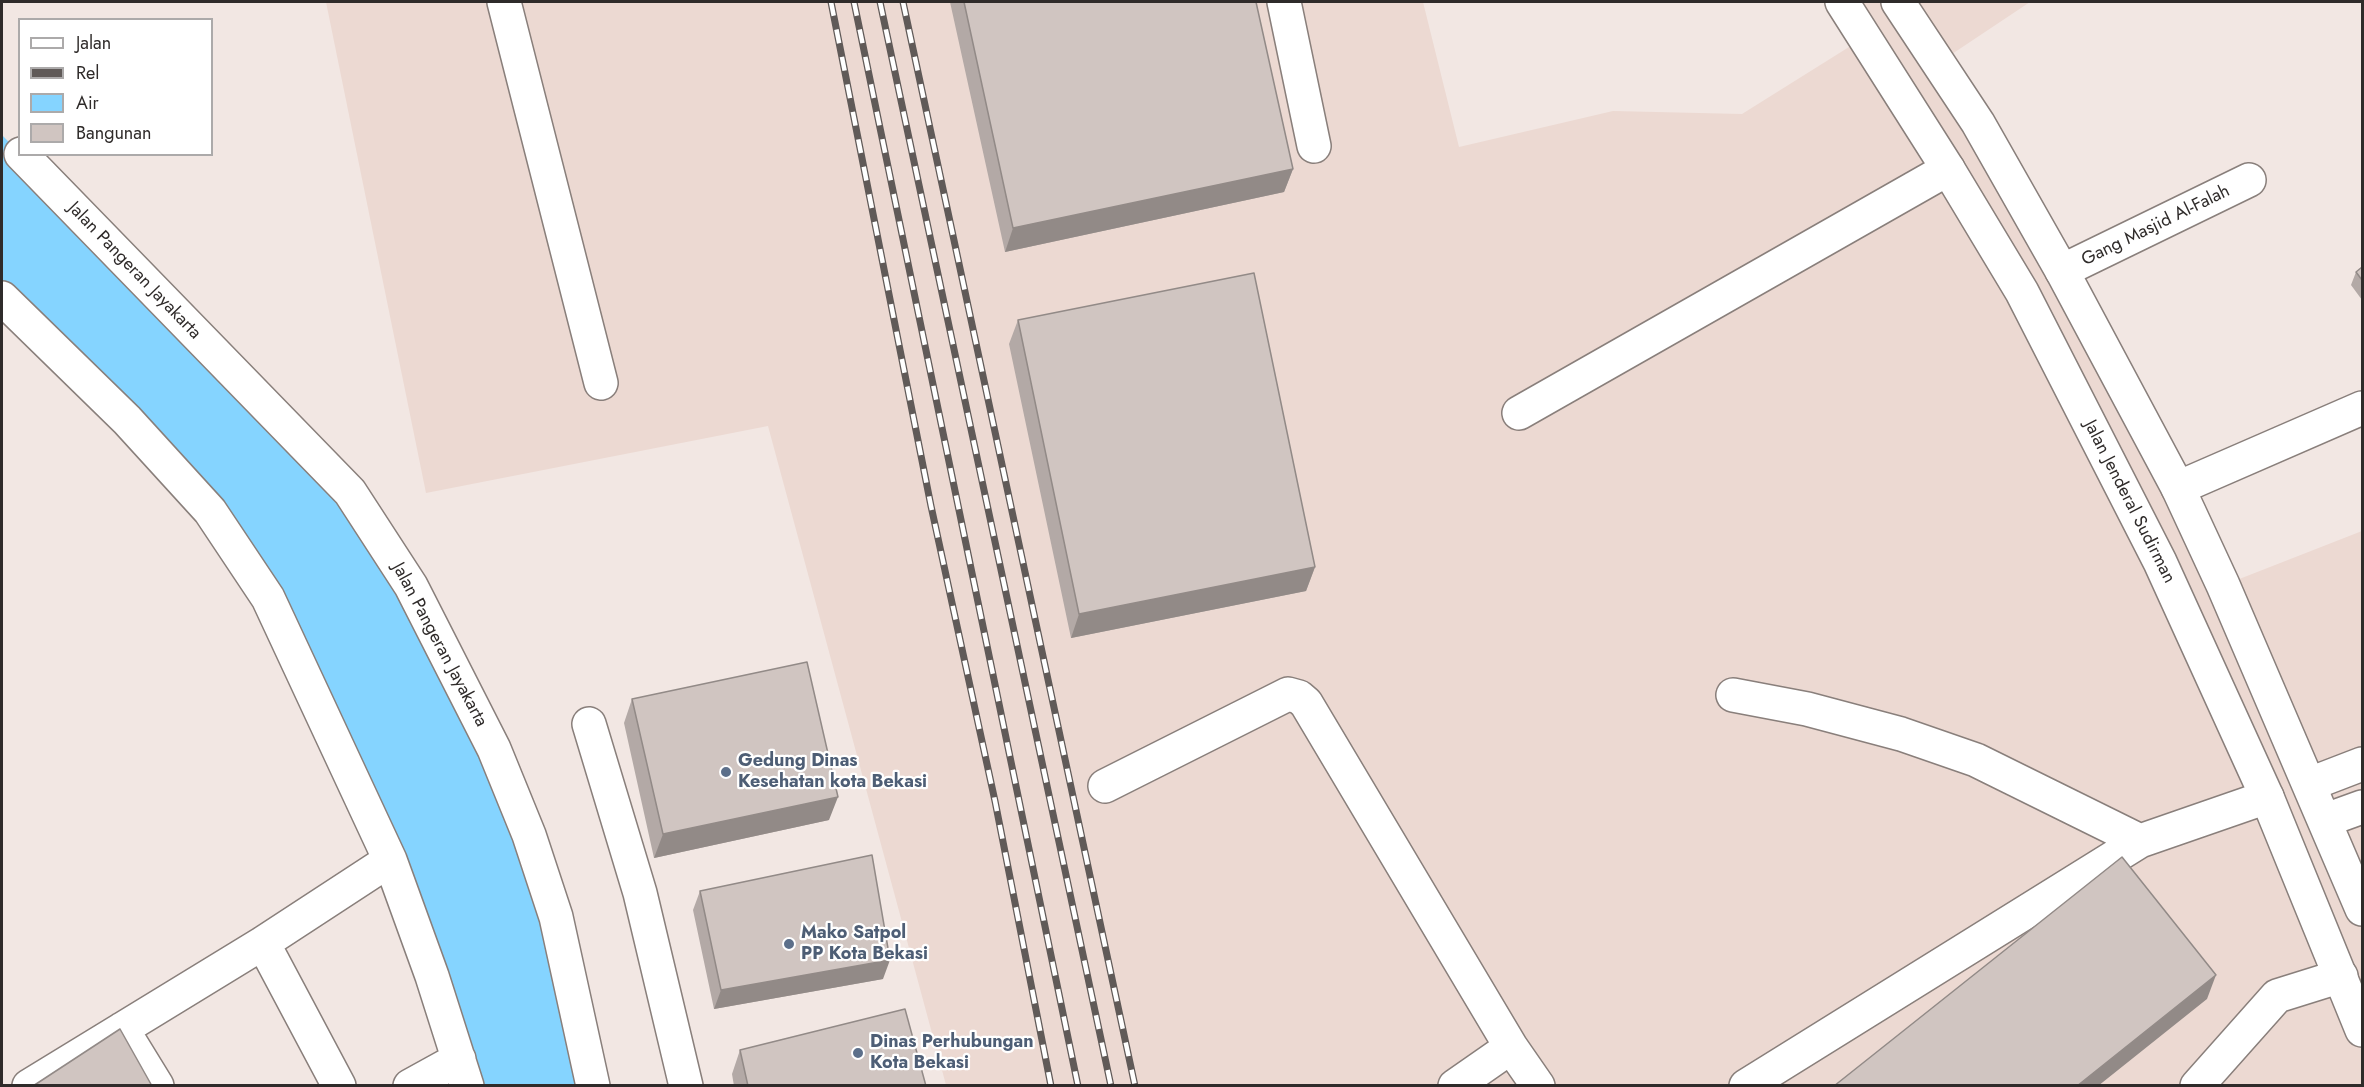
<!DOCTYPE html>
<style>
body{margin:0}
#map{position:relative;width:2364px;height:1087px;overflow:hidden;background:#f2e7e3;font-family:Jost,sans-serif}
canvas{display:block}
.frame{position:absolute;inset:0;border:3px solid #2f2b2a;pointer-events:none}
.legend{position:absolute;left:18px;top:18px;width:195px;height:138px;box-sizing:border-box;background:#fff;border:2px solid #acaaaa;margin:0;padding:8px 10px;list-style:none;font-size:18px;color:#2f2b2a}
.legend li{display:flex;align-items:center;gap:12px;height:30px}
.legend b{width:30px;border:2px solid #acaaaa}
</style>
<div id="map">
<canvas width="2364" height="1087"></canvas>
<div class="frame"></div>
<ul class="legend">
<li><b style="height:8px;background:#fff"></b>Jalan</li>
<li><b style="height:8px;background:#605a58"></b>Rel</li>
<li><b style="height:16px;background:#85d4ff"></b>Air</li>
<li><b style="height:16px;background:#d0c5c1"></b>Bangunan</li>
</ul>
</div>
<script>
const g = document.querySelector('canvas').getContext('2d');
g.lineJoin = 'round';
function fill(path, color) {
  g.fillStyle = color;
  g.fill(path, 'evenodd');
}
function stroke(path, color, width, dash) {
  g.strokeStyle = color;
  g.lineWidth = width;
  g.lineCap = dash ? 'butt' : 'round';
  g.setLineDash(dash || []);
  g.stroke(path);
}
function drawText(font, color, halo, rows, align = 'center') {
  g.font = font + ' Jost,sans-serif';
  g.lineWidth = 4.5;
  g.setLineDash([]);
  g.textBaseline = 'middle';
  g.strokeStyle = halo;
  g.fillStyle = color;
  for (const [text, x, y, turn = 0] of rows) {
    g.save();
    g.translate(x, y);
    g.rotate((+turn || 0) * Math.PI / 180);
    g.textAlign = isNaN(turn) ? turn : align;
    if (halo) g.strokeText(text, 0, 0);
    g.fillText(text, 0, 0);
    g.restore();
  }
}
const built = new Path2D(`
 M326 2H1423L1459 147 1613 111 1742 114 1865 37 1842 2H2030L1940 62 2224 585 2362 531V1085H946L768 426 426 493Z`);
const water = new Path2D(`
 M2 135 350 492 494 749 593 1085H467L268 598 2 298Z`);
const minor = new Path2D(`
 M504 2 601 383
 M1284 2 1314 146
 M21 154 350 492 411 586 494 749 529 835 556 917 593 1086
 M2062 271 2249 180
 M2 298 127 420 210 511 268 598 390 860 432 976 467 1086
 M1519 413 1948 169
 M2178 488 2362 408
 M1733 695 1807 709 1901 734 1976 760 2140 841
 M589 724 640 893 686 1086
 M2310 784 2362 764
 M1105 786 1288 694 1299 697 1306 703 1511 1047 1538 1086
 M2326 820 2362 807
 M263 943 339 1086
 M122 1029 157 1086
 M29 1086 263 943 390 860
 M410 1086 459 1059
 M1455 1086 1511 1047
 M1746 1086 2140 841 2267 797
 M2197 1086 2277 996 2341 976`);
const highway = new Path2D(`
 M1842 2 1948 169 2022 292 2160 562 2267 797 2362 1030
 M1898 2 1978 123 2062 271 2178 488 2223 585 2362 909`);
const rail = new Path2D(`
 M831 2 931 506 995 801 1051 1086
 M854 2 1078 1086
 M880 2 1111 1086
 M903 2 1135 1086`);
const wall = new Path2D(`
 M950 2H1256L1293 169 1284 192 1005 252Z
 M2362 267V300L2351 285 2356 272Z
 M1018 320 1315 567 1306 591 1071 638 1009 344Z
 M632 699 829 820 654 858 624 723Z
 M700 891 883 979 714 1009 693 910Z
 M740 1050 926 1086H734L732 1074Z`);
const shadedWall = new Path2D(`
 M1293 169 1284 192 1005 252 1013 228Z
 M1315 567 1306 591 1071 638 1079 614Z
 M838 797 829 820 654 858 663 834Z
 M890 960 883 979 714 1009 721 990Z
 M2216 975 2207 999 2098 1086H2077Z`);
const building = new Path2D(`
 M964 2H1256L1293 169 1013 228Z
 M2362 267V280L2356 272Z
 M1254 273 1315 567 1079 614 1018 320Z
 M807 662 838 797 663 834 632 699Z
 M872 855 890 960 721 990 700 891Z
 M2122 857 2216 975 2077 1086H1834Z
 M905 1009 926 1086H748L740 1050Z
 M120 1029 152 1086H33Z`);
const markers = [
 [726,772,6,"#5c6f8a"],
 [789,944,6,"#5c6f8a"],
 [858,1053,6,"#5c6f8a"]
];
const streetNames = [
 ["Gang Masjid Al-Falah",2156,226,-26],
 ["Jalan Pangeran Jayakarta",134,271,46],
 ["Jalan Jenderal Sudirman",2129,502,63],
 ["Jalan Pangeran Jayakarta",439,645,62]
];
const serviceNames = [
 ["Gedung Dinas",738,762],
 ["Kesehatan kota Bekasi",738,783],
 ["Mako Satpol",801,934],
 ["PP Kota Bekasi",801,955],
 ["Dinas Perhubungan",870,1043],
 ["Kota Bekasi",870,1064]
];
fill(built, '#ecd9d2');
fill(water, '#85d4ff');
stroke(minor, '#897f7b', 36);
stroke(highway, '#897f7b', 36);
stroke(minor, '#fff', 33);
stroke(highway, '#fff', 33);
stroke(rail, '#605a58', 7);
stroke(rail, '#fff', 4.5, [14]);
fill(wall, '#b3a9a6');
fill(shadedWall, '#928a87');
fill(building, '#d0c5c1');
stroke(building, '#928a87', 1.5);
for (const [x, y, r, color] of markers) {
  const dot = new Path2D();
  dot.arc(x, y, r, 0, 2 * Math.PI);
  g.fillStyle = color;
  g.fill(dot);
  stroke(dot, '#fff', 2);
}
drawText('18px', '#2f2b2a', '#fff', streetNames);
drawText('bold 18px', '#4e5e75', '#fff', serviceNames, 'left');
</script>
